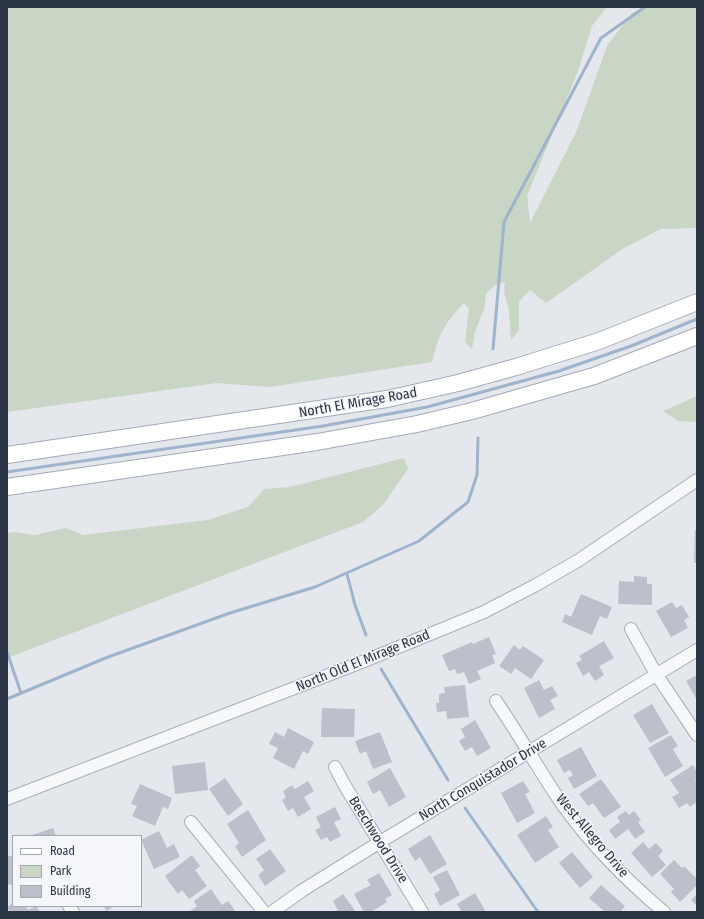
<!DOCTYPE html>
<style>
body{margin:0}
#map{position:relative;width:704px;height:919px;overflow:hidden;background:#e4e7ec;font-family:"Fira Sans Condensed",sans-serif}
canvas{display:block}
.frame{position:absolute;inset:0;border:8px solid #2b3445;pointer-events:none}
.legend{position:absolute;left:12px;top:835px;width:130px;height:72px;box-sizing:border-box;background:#f4f6f9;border:1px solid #a4a8b1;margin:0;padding:5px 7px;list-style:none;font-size:12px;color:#2b3445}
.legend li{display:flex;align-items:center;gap:8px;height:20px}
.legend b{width:20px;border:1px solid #a4a8b1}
</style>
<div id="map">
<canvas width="704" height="919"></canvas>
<div class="frame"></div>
<ul class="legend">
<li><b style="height:5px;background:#fff"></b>Road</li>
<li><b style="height:11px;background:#c9d6c5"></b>Park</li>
<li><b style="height:11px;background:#bbc0ca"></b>Building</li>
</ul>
</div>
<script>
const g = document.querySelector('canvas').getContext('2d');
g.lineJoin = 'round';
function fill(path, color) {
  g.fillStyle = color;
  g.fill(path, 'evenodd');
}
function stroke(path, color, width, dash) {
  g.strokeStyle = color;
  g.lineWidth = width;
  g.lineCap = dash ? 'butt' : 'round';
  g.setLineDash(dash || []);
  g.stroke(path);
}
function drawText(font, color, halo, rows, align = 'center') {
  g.font = font + ' "Fira Sans Condensed",sans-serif';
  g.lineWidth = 3;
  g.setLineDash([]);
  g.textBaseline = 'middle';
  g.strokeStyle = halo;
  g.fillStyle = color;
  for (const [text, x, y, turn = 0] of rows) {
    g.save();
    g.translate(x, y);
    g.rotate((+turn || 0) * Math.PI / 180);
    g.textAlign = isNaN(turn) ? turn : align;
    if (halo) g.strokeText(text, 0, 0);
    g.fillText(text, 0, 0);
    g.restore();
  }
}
const green = new Path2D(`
 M7 7H607L592 26 578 71 527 196 530 223 577 130 607 46 631 14 643 7H697V228L661 229 624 248 546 303 530 290 519 302V330L511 340 509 310 504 292 505 282 494 286 486 294 484 310 475 331 472 349 465 342 469 309 464 303C444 324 439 334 432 362L270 387 217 383 7 412Z
 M697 396V422L678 421 663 411Z
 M404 458 408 469 383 505 363 522 7 658V533L14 532 35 535 66 528 83 535 208 520 248 507 264 489 290 487Z`);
const stream = new Path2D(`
 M493 349 504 222 601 38 645 7
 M7 472 323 426 427 407 559 371 631 346 697 319
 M347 574 355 605 366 635
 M7 652 21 693
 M381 669 448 780
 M7 699 108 657 230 613 315 587 419 541 468 502 477 475 478 438
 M465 808 538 912`);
const building = new Path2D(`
 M695 530H697V563H694Z
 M634 576 647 577V584H652V605L618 604 619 581 634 582Z
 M581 594 612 607 607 619 600 616 592 635 562 622 565 614 571 617Z
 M672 602 676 608 682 605 689 617 684 620 688 628 671 637 656 611Z
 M489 637 496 654 492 655 495 663 477 671 481 679 469 684 464 672 457 674 455 669 449 671 442 655 472 642 473 644Z
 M604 641 614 658 599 666 604 675 595 681 589 672 583 676 576 663 582 660 579 656Z
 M514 645 520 650 523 646 544 660 531 679 515 668 511 674 499 666Z
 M697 675V700L686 681Z
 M539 680 544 690 552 686 558 696 550 700 555 709 539 718 524 688Z
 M465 685 469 717 447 719 446 711 437 712 436 703H439V694L445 693 444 687Z
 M652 704 669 733 650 743 633 715Z
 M322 708 355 709 354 737H321Z
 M475 720 491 748 477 756 472 747 465 751 459 741 465 737 461 729Z
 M288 728 314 742 308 754 303 751 294 769 273 758 278 748 269 744 275 732 284 737Z
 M380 732 392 762 373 769 366 751 360 754 355 741Z
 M671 735 678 746 673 749 683 766 665 777 648 748Z
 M581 747 597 776 574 789 568 778 573 775 570 770 564 773 557 760Z
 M205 762 208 790 175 794 172 766Z
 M693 765 697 772V778L695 779 697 782V802L690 807 687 803 679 808 672 797 679 793 670 780Z
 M390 768 406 797 389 807 380 790 373 794 367 782Z
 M225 778 243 804 228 816 209 789Z
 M601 779 621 807 604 818 593 803 588 806 579 794Z
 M308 781 314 791 304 797 311 809 298 817 293 808 288 811 282 800 286 797 283 791 292 785 295 789Z
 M523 781 530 792 525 794 535 813 517 823 501 793Z
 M140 784 172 798 168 809 163 807 155 826 132 816 137 806 131 804Z
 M335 807 341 819 334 822 341 836 330 842 327 837 321 840 315 830 321 827 316 817Z
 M248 810 266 840 242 857 235 846 239 843 227 824Z
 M626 811 629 815 634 811 641 820 638 822 645 832 635 839 628 829 615 839 609 830 620 822 617 817Z
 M546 816 553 827 548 830 559 847 535 863 517 835Z
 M53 828 56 836H29Z
 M159 831 167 848 174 844 180 857 154 869 141 840Z
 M430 835 447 864 430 874 420 857 415 861 408 849Z
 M643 842 649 849 656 843 663 851 658 856 666 865 652 877 631 853Z
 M270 849 286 871 265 886 258 875 264 870 256 859Z
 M572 852 593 877 580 888 559 863Z
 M7 855 13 857V885L7 884Z
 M192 855 200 866 195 870 207 886 189 899 182 890 178 894 165 876Z
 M674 860 682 868 684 866 697 879V885L680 902 671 892 674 889 660 874Z
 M447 870 460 895 440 906 434 894 440 890 433 877Z
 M379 873 392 895 385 899 387 902 371 912H364L354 894 371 885 367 880Z
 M601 885 625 906 620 912H605L589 898Z
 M211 889 222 905 228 901 236 912H189L197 906 194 901Z
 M475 893 486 912H462L457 904Z
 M343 894 356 912H334L338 910 333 901Z
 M697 894V906L691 900Z
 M13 903V906H26L28 910 36 906 40 912H10L7 907Z
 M103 906H114L107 911Z`);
const minor = new Path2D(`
 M631 629 656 674 697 735
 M496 701C519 735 539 770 562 804 591 845 626 880 664 912
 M335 767 345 786 422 912
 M7 799 367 660 484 612 536 585 579 560 697 480
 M191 822 264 912
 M69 906 73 912
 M272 912 303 890 380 842 697 650`);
const major = new Path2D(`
 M7 455 387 399 458 383 516 367 599 341 697 302
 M7 487 317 442 417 424 472 411 594 376 697 336`);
const streetNames = [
 ["North El Mirage Road",358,403,-10],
 ["North Old El Mirage Road",363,661,-22],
 ["North Conquistador Drive",483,780,-31],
 ["West Allegro Drive",592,836,50],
 ["Beechwood Drive",378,840,58]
];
fill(green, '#c9d6c5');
stroke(stream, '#9fb4cc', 3);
fill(building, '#bbc0ca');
stroke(minor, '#a9aeb7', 14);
stroke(major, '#a3abb8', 18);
stroke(minor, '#f7f8fa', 12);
stroke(major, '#fff', 16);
drawText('14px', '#2b3445', '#f4f6f9', streetNames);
</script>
